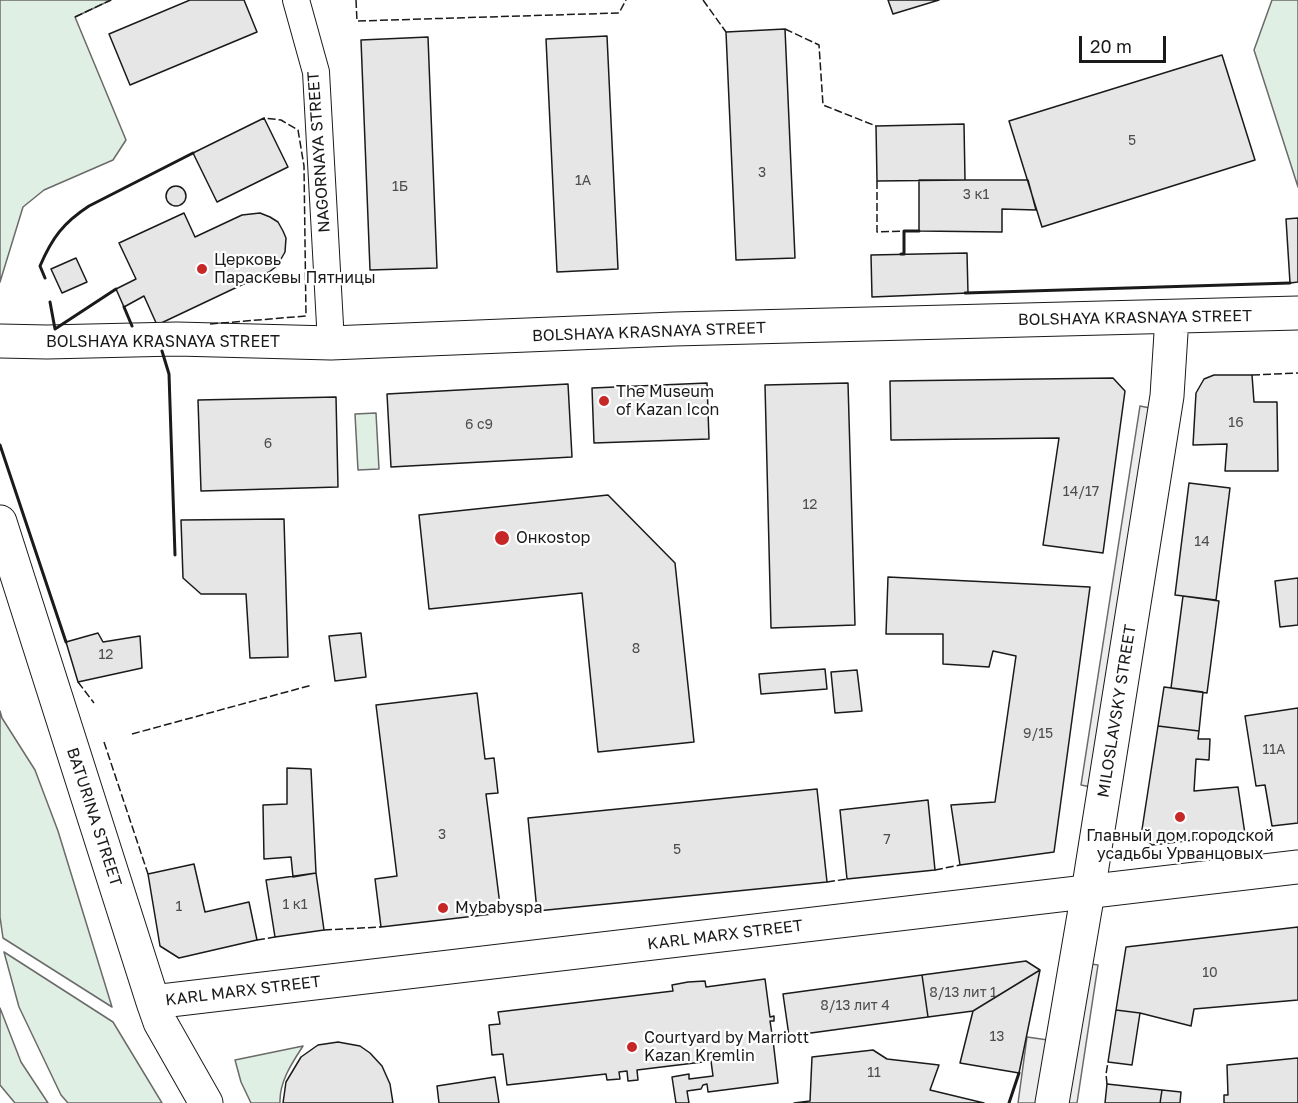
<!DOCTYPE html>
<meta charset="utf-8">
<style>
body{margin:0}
#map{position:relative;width:1298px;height:1103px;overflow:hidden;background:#fff;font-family:"Golos Text",sans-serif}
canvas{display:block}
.scale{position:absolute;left:1079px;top:36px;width:87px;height:27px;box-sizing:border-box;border:3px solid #1a1a1a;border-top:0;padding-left:8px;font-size:18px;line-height:21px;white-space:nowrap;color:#1a1a1a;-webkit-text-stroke:4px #fff;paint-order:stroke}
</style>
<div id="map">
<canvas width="1298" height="1103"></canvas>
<div class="scale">20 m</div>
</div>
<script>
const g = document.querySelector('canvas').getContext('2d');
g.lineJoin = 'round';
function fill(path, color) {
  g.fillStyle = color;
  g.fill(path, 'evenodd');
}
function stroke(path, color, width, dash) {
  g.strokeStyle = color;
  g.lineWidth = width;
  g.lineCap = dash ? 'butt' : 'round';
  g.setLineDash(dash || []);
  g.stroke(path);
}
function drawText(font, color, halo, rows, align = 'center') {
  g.font = font + ' "Golos Text",sans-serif';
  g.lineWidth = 4.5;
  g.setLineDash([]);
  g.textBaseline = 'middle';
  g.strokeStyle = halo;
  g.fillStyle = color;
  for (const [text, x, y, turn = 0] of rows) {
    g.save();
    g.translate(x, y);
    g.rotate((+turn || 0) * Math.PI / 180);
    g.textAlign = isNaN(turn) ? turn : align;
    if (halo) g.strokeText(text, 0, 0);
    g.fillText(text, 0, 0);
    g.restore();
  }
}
const green = new Path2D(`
 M0 0H111L75 17 126 140 113 160 44 190 23 207 0 282Z
 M1272 0H1298V187L1254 50Z
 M376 413 379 469 358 470 355 414Z
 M0 711 2 718 35 770 58 831 112 1007 3 938 0 917Z
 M4 952 113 1022 162 1103H68L61 1095 19 1007Z
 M0 1008 21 1062 48 1103H15L0 1085Z
 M303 1046C292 1063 279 1082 280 1103H251L241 1082 235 1060Z`);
const parking = new Path2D(`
 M1140 406 1150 408 1091 787 1081 785Z
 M1084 963 1098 965 1077 1103H1062Z
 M1027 1037 1048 1040 1038 1103H1018Z`);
const building = new Path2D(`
 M190 0H244L257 32 130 85 109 34Z
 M888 0H939L893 14Z
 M785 29 795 258 736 260 726 32Z
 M607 36 618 269 557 272 546 39Z
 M428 37 437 268 370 270 361 40Z
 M1222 55 1255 160 1042 227 1009 121Z
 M264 118 288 167 217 202 193 153Z
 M964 124 965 180 877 181 876 126Z
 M919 180H1028L1036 210 1002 209V232L919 231Z
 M166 196a10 10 0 1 1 20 0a10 10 0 1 1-20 0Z
 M184 213 195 237 242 215 260 213 270 217 278 222 283 231 286 238 285 252 277 266 269 272 157 325 144 296 124 307 116 289 136 279 119 243Z
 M1298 218V282L1290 283 1286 219Z
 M967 253 968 293 872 297 871 255Z
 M76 258 87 282 62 293 51 269Z
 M1214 375H1252L1254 402H1277L1278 471H1225L1227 444 1193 445 1196 393 1204 379Z
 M1113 378 1125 391 1103 553 1043 545 1059 438 891 440 890 381Z
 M707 383 709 439 594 443 592 388Z
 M848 383 855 625 771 628 765 385Z
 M568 384 572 457 391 467 387 394Z
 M336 397 338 487 201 491 198 400Z
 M1189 483 1230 488 1216 600 1175 595Z
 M608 495 675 563 694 742 598 752 582 593 429 609 419 515Z
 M284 519 288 657 250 658 246 594H201L183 578 181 520Z
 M888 577 1090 587 1054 852 960 865 951 805 995 802 1016 656 993 651 989 667 943 664V634H886Z
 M1298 578V625L1280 627 1275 581Z
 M1183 596 1219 601 1207 693 1171 688Z
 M98 633 103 642 140 636 142 668 78 682 66 642Z
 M361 633 366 677 335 681 329 636Z
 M825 669 827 689 761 694 759 674Z
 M857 670 862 711 835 713 831 672Z
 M1164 687 1203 692 1199 731 1158 726Z
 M477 693 485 759 494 758 498 793 486 794 501 913 381 927 375 879 397 876 376 705Z
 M1298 708V823L1272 826 1265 785 1256 786 1245 716Z
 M1158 726 1199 731 1198 739H1210L1209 760 1196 759 1194 791 1238 787 1245 834 1152 845 1141 836Z
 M287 768 311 769 316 873 293 877 291 857 264 859 263 805 287 804Z
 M817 789 827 882 537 911 528 818Z
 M928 800 935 870 847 879 840 810Z
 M194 864 205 912 249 902 257 940 179 958 160 946 148 874Z
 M316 873 324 930 275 937 266 880Z
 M1298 927V1000L1194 1009 1191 1026 1140 1013 1116 1010 1126 947Z
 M1026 961 1040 970 973 1011 928 1017 922 975Z
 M1040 970 1019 1073 960 1063 973 1011Z
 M922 975 928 1017 789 1036 783 994Z
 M765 979 770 1017 774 1016V1021H770L772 1034 776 1033 777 1039 773 1040 778 1083 708 1092 707 1084 703 1085 701 1089 687 1091 689 1103H676L672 1077 689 1074V1079L713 1076 711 1061 637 1070 638 1080 628 1081 627 1071 619 1072 620 1079 607 1080 606 1074 507 1085 503 1054 492 1055 489 1025 500 1024 498 1012 673 991 672 985 688 982 705 981 706 987Z
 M1116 1010 1140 1013 1132 1065 1108 1062Z
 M338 1042 360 1046 370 1053 382 1066 390 1084 393 1103H283L286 1082 301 1057 318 1045Z
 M873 1050 887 1059 939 1065 930 1090 984 1103H794L810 1101 812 1057Z
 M1298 1058V1103H1224V1095H1228L1227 1065Z
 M495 1077 499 1103H439L437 1086Z
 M1107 1084 1162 1090 1160 1103H1105Z
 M1162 1090 1181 1092 1180 1103H1160Z`);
const minor = new Path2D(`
 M296 0 316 72 331 343`);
const tertiary = new Path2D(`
 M0 341 47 342 177 339 331 343 674 329 1298 313
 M1052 1103 1088 892 1167 396 1172 317`);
const secondary = new Path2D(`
 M0 522 153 1002 160 1022 206 1103
 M153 1002 1298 867`);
const fence = new Path2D(`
 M356 0 357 21 619 13 626 0
 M703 0 726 32
 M75 17 111 0
 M785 29 819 45 823 105 876 126
 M877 181V232L904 231
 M210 324 306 316 304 166 298 130 281 120 264 118
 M1252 375 1298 373
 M78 682 94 703
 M132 734 312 685
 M104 742 148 874
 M935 870 960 865
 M827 882 847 879
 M324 930 381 927
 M257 940 275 937
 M1107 1084 1106 1074 1108 1062`);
const wall = new Path2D(`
 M901 254H904V231H919
 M45 278 40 266C52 238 63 223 89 206L193 153
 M965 293 1290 283
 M50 302 55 329 116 289
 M124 307 132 326
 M162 351 169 374 175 555
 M0 445 66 642
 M1009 1103 1019 1073`);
const markers = [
 [202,269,6,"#c62828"],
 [604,401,6,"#c62828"],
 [502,538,8,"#c62828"],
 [1180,817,6,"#c62828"],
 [443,908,6,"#c62828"],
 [632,1047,6,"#c62828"]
];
const numberNames = [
 ["5",1132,141],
 ["3",762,173],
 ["1А",583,181],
 ["1Б",400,187],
 ["3 к1",976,195],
 ["16",1236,423],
 ["6 с9",479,425],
 ["6",268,444],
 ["14/17",1081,492],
 ["12",810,505],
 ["14",1202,542],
 ["8",636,649],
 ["12",106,655],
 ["9/15",1038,734],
 ["11А",1274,750],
 ["3",442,835],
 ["7",887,840],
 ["5",677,850],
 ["1 к1",295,905],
 ["1",179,907],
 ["10",1210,973],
 ["8/13 лит 1",963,993],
 ["8/13 лит 4",855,1006],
 ["13",997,1037],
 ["11",874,1073]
];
const streetNames = [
 ["NAGORNAYA STREET",319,152,-94],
 ["BOLSHAYA KRASNAYA STREET",1135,318,-1],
 ["BOLSHAYA KRASNAYA STREET",649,332,-2],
 ["BOLSHAYA KRASNAYA STREET",163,342],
 ["MILOSLAVSKY STREET",1117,711,-81],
 ["BATURINA STREET",94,817,72],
 ["KARL MARX STREET",725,935,-7],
 ["KARL MARX STREET",243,991,-7]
];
const poiNames = [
 ["Церковь",214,260],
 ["Параскевы Пятницы",214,278],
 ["The Museum",616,392],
 ["of Kazan Icon",616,410],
 ["Онкоstop",516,538],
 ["Главный дом городской",1180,836,"center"],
 ["усадьбы Урванцовых",1180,854,"center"],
 ["Mybabyspa",455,908],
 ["Courtyard by Marriott",644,1038],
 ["Kazan Kremlin",644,1056]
];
fill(green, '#e0efe3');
stroke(green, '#6a6a6a', 1.5);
fill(parking, '#ededed');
stroke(parking, '#6a6a6a', 1.5);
fill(building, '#e6e6e6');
stroke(building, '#1a1a1a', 1.5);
stroke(minor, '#1a1a1a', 28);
stroke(tertiary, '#1a1a1a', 35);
stroke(secondary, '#1a1a1a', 35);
stroke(minor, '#fff', 26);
stroke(tertiary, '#fff', 33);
stroke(secondary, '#fff', 33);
stroke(fence, '#1a1a1a', 1.5, [8, 3]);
stroke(wall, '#1a1a1a', 3);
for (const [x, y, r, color] of markers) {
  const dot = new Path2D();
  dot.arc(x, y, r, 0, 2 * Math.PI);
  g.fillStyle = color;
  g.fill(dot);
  stroke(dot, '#fff', 2);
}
drawText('14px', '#4d4d4d', null, numberNames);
drawText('16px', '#1a1a1a', '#fff', streetNames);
drawText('16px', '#1a1a1a', '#fff', poiNames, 'left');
</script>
